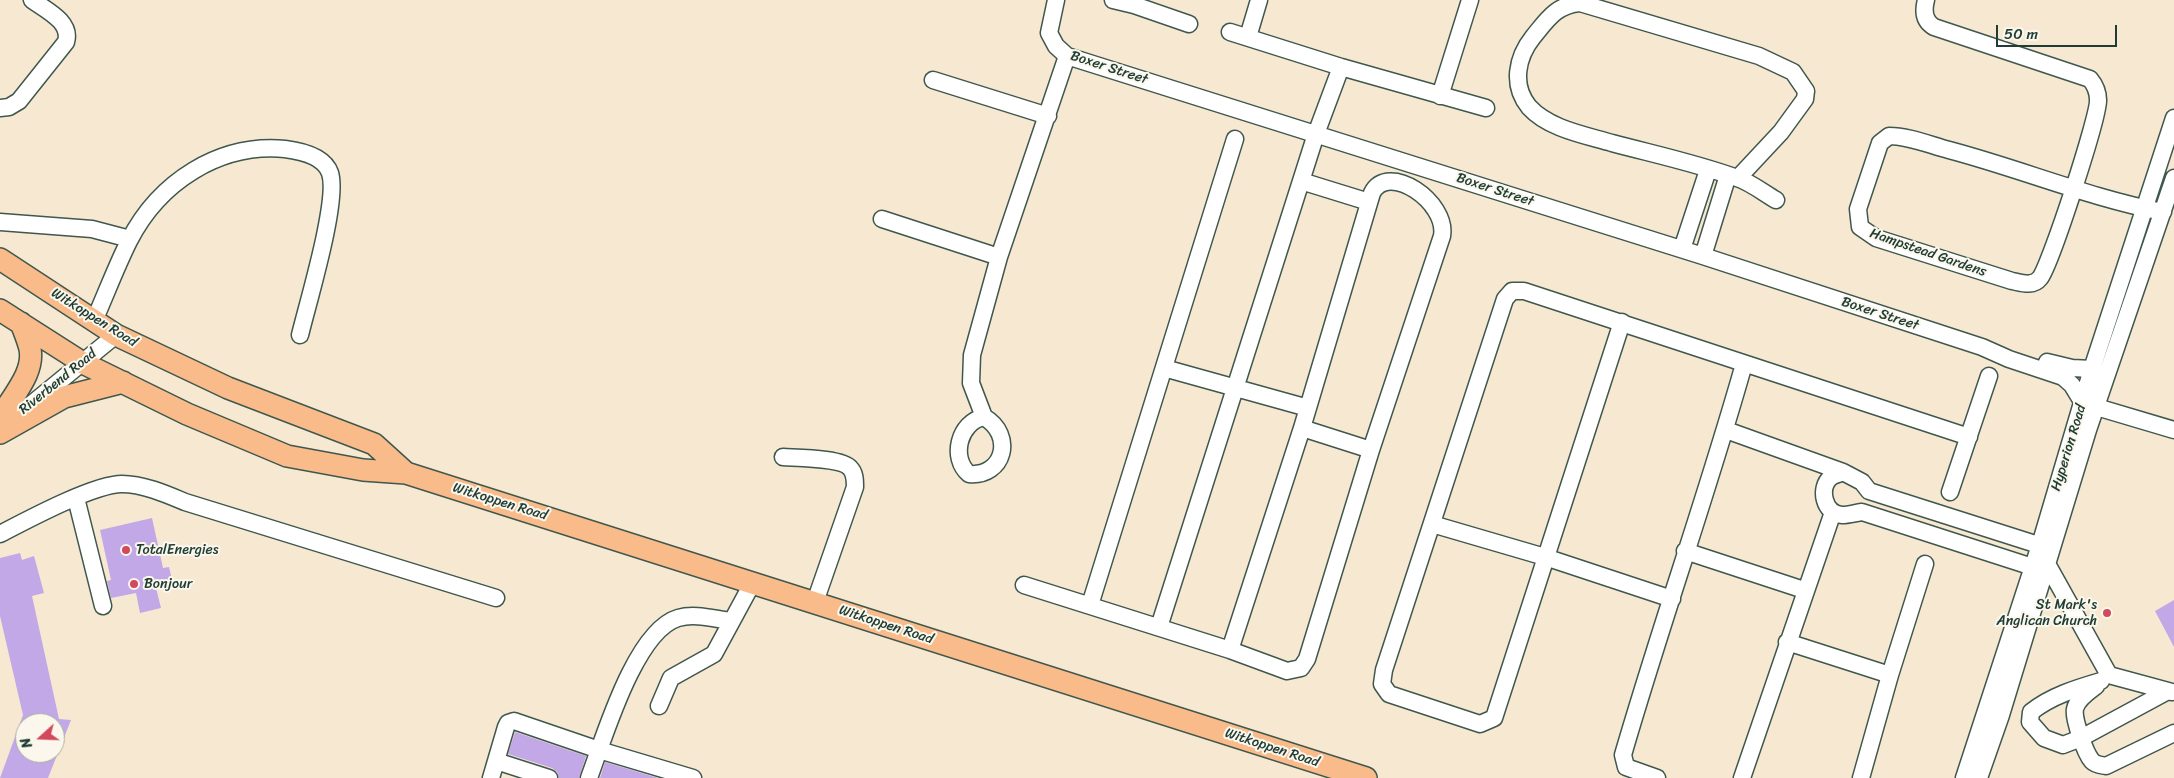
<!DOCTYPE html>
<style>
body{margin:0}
#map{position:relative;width:2174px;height:778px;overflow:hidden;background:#f7e8d2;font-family:Sriracha,sans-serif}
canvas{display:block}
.north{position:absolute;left:15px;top:713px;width:50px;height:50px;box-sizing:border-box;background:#fbf7ec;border:1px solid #a3ada2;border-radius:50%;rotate:250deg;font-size:14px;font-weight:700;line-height:20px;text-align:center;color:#1f3d34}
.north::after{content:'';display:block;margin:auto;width:18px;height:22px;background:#d1495b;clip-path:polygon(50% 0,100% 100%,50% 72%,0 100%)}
.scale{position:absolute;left:1996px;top:25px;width:121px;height:22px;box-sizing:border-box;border:2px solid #1f3d34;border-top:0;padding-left:6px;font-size:15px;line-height:18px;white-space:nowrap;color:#1f3d34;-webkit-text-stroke:4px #fbf7ec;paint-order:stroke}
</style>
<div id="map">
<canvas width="2174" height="778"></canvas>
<div class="north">N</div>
<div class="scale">50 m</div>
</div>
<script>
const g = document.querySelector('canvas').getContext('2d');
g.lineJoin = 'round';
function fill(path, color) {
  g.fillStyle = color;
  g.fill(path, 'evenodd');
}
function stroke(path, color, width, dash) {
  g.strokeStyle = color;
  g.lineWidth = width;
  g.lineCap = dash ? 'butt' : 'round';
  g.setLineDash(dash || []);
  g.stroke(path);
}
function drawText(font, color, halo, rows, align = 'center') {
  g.font = font + ' Sriracha,sans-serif';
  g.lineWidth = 4;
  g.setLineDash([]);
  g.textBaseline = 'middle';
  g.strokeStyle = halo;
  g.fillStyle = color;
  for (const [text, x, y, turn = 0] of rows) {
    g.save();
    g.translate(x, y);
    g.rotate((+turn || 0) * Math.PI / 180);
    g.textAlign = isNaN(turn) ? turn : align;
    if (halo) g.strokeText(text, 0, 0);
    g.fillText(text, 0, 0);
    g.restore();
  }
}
const building = new Path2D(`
 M152 518 163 568 169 567 173 584 156 588 161 608 140 613 136 593 111 598 107 581 111 580 100 530Z
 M20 553 22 560 34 556 44 593 32 596 59 719 71 720 48 778H0L23 715 0 616V558ZM25 723H55V753H25Z
 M2174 600V647L2155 611Z
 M515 732 586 756 579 778H559L557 772 552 768 508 754Z
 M605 762 658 778H600Z`);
const minor = new Path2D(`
 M1056 0 1049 33 1056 46 1067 56 1703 256 1982 347 2009 359 2063 377 2072 385 2083 403 2174 430
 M1113 0 1134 5
 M1136 0 1134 5 1189 24
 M1926 0C1923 11 1924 21 1934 27L2090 79C2095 85 2098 92 2098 100 2099 116 2050 266 2040 278 2033 287 2022 283 2012 281L1876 238 1860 227 1858 209 1880 143 1889 136C1909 136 1930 145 1949 150 2021 169 2090 198 2163 212
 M1230 32 1341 67 1486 108
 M1248 37 1259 0
 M933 80 1048 116
 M1440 96 1470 0
 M0 108 9 107 19 101 66 42C72 22 46 10 32 0
 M1738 178 1781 132 1805 99 1806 91 1793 72 1759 56 1580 3C1556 5 1547 20 1533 37 1517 57 1511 85 1529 107 1549 129 1585 135 1612 143 1653 154 1696 163 1737 178 1750 182 1764 193 1776 200
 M1301 181 1369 202
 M882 219 999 257
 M0 222 92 229 130 239
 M1682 249 1708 170
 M1703 256 1728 175
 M94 321C106 294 116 267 129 241 159 182 219 143 285 149 301 151 324 156 330 173 339 200 308 302 300 335
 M1622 322 1494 718 1480 724 1389 694 1382 684 1384 670 1505 299 1512 291H1524L1969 437
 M2047 362 2072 368 2092 369
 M1164 368 1308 408
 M17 416 116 335
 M984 417 971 383 972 355 999 257 1067 56
 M984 417C1015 435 1004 477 969 474 950 458 959 422 984 417Z
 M1302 428 1371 450
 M1726 430 1843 472
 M783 457C797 458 842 458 850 468 855 473 855 480 855 487L815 602
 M1950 492 1989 376
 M76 498 103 606
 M1432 524 1545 557 1672 599
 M0 534C27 520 94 484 122 484 143 484 166 494 185 502L496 598
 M1685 551 1804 590
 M2046 562 2109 675 2172 692
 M2042 570 1862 512C1855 513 1848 515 1842 515 1824 514 1818 488 1831 477 1834 475 1839 474 1843 472L1862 482 1869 491 2048 548
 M1024 585 1230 650 1287 671 1301 668 1307 659 1371 450 1442 236C1448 202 1388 161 1372 193L1302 428 1230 650
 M1090 605 1235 139
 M1159 627 1316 134 1341 67
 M1787 642 1890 675
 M2101 681C2077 688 2051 696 2031 712L2030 722 2044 738 2063 745 2081 738 2168 691
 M2096 686C2088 692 2077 699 2075 709 2073 718 2085 753 2092 761 2096 765 2101 765 2106 766L2174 733
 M659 706 671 678 714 654 753 582
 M496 761 549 778
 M491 778 506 727 508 723 514 721 599 750 693 778
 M589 778C604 738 635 631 678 618 695 613 714 619 731 621
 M1657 778 1626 767 1623 755C1661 624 1707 495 1744 364
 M1742 778 1833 512
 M1861 778 1890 675 1925 564
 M1964 778 2040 545 2092 369 2174 118
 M1979 778 2001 715 2088 430 2174 178`);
const major = new Path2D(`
 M0 259 116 335 228 388 374 444 406 473
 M0 310 83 363 187 414 287 456 363 470 406 473 1366 778
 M0 419C10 398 35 374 30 349 28 340 24 331 21 323
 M0 433 64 397 123 382`);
const markers = [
 [126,550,5,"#d1495b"],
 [134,584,5,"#d1495b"],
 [2107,613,5,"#d1495b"]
];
const streetNames = [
 ["Boxer Street",1109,68,18],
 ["Boxer Street",1495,190,18],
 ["Hampstead Gardens",1928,253,19],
 ["Boxer Street",1880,314,18],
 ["Witkoppen Road",94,318,32],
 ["Riverbend Road",58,382,-39],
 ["Hyperion Road",2069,448,-73],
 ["Witkoppen Road",500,502,17],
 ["Witkoppen Road",886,625,18],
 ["Witkoppen Road",1272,748,18]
];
const poiNames = [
 ["TotalEnergies",136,550],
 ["Bonjour",144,584],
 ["St Mark's",2097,605,"right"],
 ["Anglican Church",2097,621,"right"]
];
fill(building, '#c2a8e7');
stroke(minor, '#3f574c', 19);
stroke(major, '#3f574c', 24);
stroke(minor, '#fff', 16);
stroke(major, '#fabb8b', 21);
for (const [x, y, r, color] of markers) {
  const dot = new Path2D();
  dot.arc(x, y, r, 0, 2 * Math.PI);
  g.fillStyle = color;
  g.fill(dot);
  stroke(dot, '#fbf7ec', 2);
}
drawText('14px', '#1f3d34', '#fbf7ec', streetNames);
drawText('14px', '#1f3d34', '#fbf7ec', poiNames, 'left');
</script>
